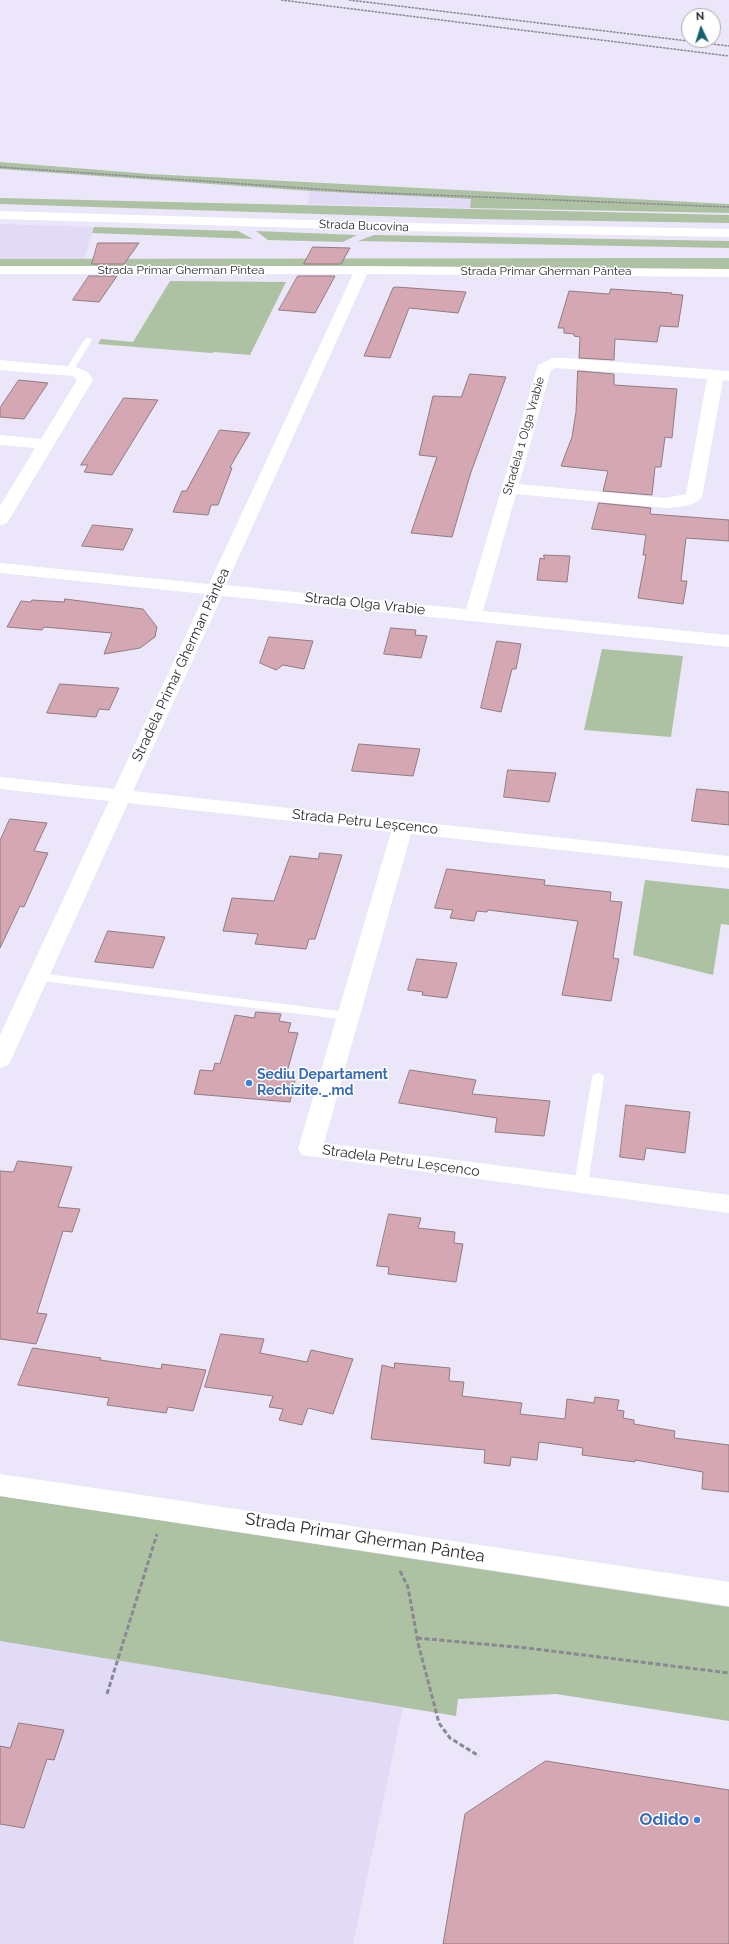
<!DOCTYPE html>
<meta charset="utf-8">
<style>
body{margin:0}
#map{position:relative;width:729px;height:1944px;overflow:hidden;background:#ebe6f9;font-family:Raleway,sans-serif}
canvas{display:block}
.north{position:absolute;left:681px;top:8px;width:40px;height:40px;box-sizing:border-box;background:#fff;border:1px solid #abaaad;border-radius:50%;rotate:356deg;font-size:11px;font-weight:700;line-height:16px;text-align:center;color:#2d2b32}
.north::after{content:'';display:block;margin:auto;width:14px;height:18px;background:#16606e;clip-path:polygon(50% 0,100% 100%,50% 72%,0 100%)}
</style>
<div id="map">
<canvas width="729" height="1944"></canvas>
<div class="north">N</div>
</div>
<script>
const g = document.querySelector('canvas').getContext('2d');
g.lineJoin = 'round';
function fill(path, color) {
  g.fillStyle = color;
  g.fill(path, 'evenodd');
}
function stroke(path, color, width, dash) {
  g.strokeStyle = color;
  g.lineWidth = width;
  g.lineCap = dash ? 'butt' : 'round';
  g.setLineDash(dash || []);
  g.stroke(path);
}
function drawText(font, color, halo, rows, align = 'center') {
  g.font = font + ' Raleway,sans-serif';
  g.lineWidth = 3;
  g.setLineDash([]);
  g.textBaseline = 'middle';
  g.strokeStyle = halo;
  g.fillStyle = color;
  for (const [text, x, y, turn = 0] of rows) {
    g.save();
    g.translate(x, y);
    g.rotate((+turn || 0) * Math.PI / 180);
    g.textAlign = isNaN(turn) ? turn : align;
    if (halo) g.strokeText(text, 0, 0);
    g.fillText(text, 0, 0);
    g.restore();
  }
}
const built = new Path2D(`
 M310 191 471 199 470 208 307 204Z
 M0 224 94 227 84 259H0Z
 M0 1641 403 1707 353 1944H0Z`);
const green = new Path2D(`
 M0 162 150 174 729 204V213L470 208 471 199 310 191 0 169Z
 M0 198 729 215V223L476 219 0 204Z
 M94 227 238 231 253 239 92 233Z
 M256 231 357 235 343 242 268 240Z
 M374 235 729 241V248L358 241Z
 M729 258V270L0 266V259Z
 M170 281 286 282 250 355 214 352 212 353 98 344 101 339 133 342Z
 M602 649 683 656 671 737 584 730Z
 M645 880 729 889V925L721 924 713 975 633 955Z
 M0 1496 729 1607V1721L556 1694 458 1699 456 1716 0 1641Z`);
const building = new Path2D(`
 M98 243H139L124 264H92Z
 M313 247 350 248 341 264H304Z
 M89 276H117L99 302 73 300Z
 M298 276H335L315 313 279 310Z
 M397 287 466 292 458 313 409 308 390 358 364 356 393 288Z
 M611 289 672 293 671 294 683 295 678 327 660 326 657 342 615 339 614 360 579 358 580 337 574 336V334L564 333V328H558L569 291 609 294Z
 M578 371 614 374V385L677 389 672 438 665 437 661 467H655L652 495 603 491 608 471 561 466 572 437 576 412Z
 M470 374 506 377 471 472 452 537 411 533 437 457 419 455 433 396 461 397Z
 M19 380 48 383 24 419 0 417V408Z
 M124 398 158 400 112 475 84 472 88 465H81Z
 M220 430 250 433 230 467 232 468 218 505H211L208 515 173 512 182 491H186Z
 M599 503 651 508 650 514 729 520V541L686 538 681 581H687L683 604 638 598 646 555H643L646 535 592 529Z
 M93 525 133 529 123 550 82 546Z
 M544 555 570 556 567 582 537 580 540 558 544 559Z
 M65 599 143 609 157 627 155 637 140 648 104 654 112 633 44 627 42 630 7 627 21 601 31 602 32 600 64 602Z
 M391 628 416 630 415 635 427 636 421 658 384 654Z
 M269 637 313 641 304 669 283 665 276 670 260 663Z
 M497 641 521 644 516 669H512L501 712 481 708Z
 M60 684 119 688 109 710 99 709 96 717 47 713Z
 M359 744 420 749 413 776 352 771Z
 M508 770 556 773 549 802 504 797Z
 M697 789 729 792V825L692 821Z
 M10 819 47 823 34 851 48 853 24 907 20 906 0 948V841Z
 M320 853 342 855 315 939H309L306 949 255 944 258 934 223 931 232 898 274 901 290 856 318 859Z
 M447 869 545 880 544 885 611 892 610 901 622 902 613 958 619 959 611 1001 562 995 578 921 488 910 487 912 477 911 474 921 450 918 453 910 435 908Z
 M108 931 165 937 153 968 95 962Z
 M417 959 457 963 447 998 422 995 423 992 408 990Z
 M256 1012 281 1014 279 1021 291 1023 288 1032 298 1033 285 1079 295 1080 290 1102 194 1094 200 1070 213 1071 215 1063 220 1064 235 1015 254 1018Z
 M410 1070 476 1080 472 1094 550 1101 544 1136 495 1132 497 1118 399 1103Z
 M626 1105 690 1112 685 1153 646 1148 644 1160 620 1157Z
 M18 1161 72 1167 58 1207 80 1209 72 1232 63 1231 37 1313 47 1314 36 1344 0 1339V1171L13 1172Z
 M389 1214 421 1218 418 1228 455 1232 454 1243 463 1244 456 1282 388 1274 389 1267 377 1266Z
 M221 1334 264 1339 260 1353 307 1362 311 1350 353 1359 333 1414 308 1408 302 1425 279 1420 283 1409 269 1407 273 1396 205 1387Z
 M33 1348 101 1358 100 1360 161 1369 162 1364 206 1370 193 1411 168 1407 166 1413 107 1405 109 1398 18 1385Z
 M395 1363 450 1368 449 1381 464 1382 462 1396 522 1403 520 1414 565 1419 567 1399 594 1403 595 1397 619 1400 617 1410 624 1411 623 1418 634 1420V1424L675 1431 674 1438 729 1445V1492L702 1489 703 1472 635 1460V1462L582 1455 583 1448 539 1442 537 1460 511 1457 510 1466 484 1463 485 1450 371 1439 382 1365 394 1368Z
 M19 1723 64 1730 54 1760 47 1759 24 1828 0 1824V1746L10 1748Z
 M546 1761 729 1790V1944H443L465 1814Z`);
const pathFar1 = new Path2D(`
 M281 0 729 56
 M349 0 729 46
 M0 167 359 192 729 207`);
const path = new Path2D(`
 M400 1571 408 1587 418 1643 439 1723 450 1738 479 1756
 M417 1638 527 1648 729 1673
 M107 1694 157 1534`);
const lane = new Path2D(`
 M88 337 92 340 73 371 69 374 66 373 65 371 84 340Z
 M39 973 347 1012 351 1013 353 1016 351 1019 347 1020 35 980 33 977Z
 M598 1073 602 1074 604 1077 588 1185 586 1188H576L574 1185 592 1077 594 1074Z`);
const street = new Path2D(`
 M0 266H362L729 269V277L367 274 226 585 466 609 538 365 553 358H565L729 371V381L723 380 702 497C695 507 676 507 665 508L516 494 483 611 729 635V647L222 596 133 791 729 856V868L411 834 324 1143 729 1195V1213L302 1155 298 1149 391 832 128 803 11 1060 8 1065 0 1068V1035L109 801 0 789V777L114 789 205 594 0 573V563L209 584 353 274H0ZM556 368 707 379 686 494 665 498 519 484 551 370Z
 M0 360 76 367 88 372 93 380 9 520 6 524 0 525V506L35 448 0 445V435L41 439 77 380 73 376 0 370Z
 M0 1474 729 1582V1606L0 1496Z`);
const primary = new Path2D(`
 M0 211 407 223 729 229V237L407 231 0 219Z`);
const markers = [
 [249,1083,4,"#3f7fe0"],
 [697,1820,4,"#3f7fe0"]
];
const farStreetnames = [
 ["Strada Bucovina",364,226,2],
 ["Strada Primar Gherman Pîntea",181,270],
 ["Strada Primar Gherman Pântea",546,271],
 ["Stradela 1 Olga Vrabie",524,436,-74]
];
const streetNames = [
 ["Strada Olga Vrabie",365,604,6],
 ["Stradela Primar Gherman Pântea",181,665,-65],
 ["Strada Petru Leșcenco",365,822,6],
 ["Stradela Petru Leșcenco",401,1161,8]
];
const shopNames = [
 ["Sediu Departament",257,1075],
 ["Rechizite._.md",257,1091]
];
const nearStreetnames = [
 ["Strada Primar Gherman Pântea",365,1538,9]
];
const nearShopnames = [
 ["Odido",689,1820]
];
fill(built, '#e2dbf6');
fill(green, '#adc2a3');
fill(building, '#d4a7b3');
stroke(building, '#907b81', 1);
stroke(pathFar1, '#8b8895', 1.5, [2.5, 1]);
stroke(path, '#8b8895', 3, [5, 2.5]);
fill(lane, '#fff');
fill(street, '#fff');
fill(primary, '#fff');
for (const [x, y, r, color] of markers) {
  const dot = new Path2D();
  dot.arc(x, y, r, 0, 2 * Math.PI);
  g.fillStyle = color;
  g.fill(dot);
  stroke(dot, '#fff', 1.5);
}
drawText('12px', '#2d2b32', '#fff', farStreetnames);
drawText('14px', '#2d2b32', '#fff', streetNames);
drawText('bold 14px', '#366cbe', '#fff', shopNames, 'left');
drawText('17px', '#2d2b32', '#fff', nearStreetnames);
drawText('bold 17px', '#366cbe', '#fff', nearShopnames, 'right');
</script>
